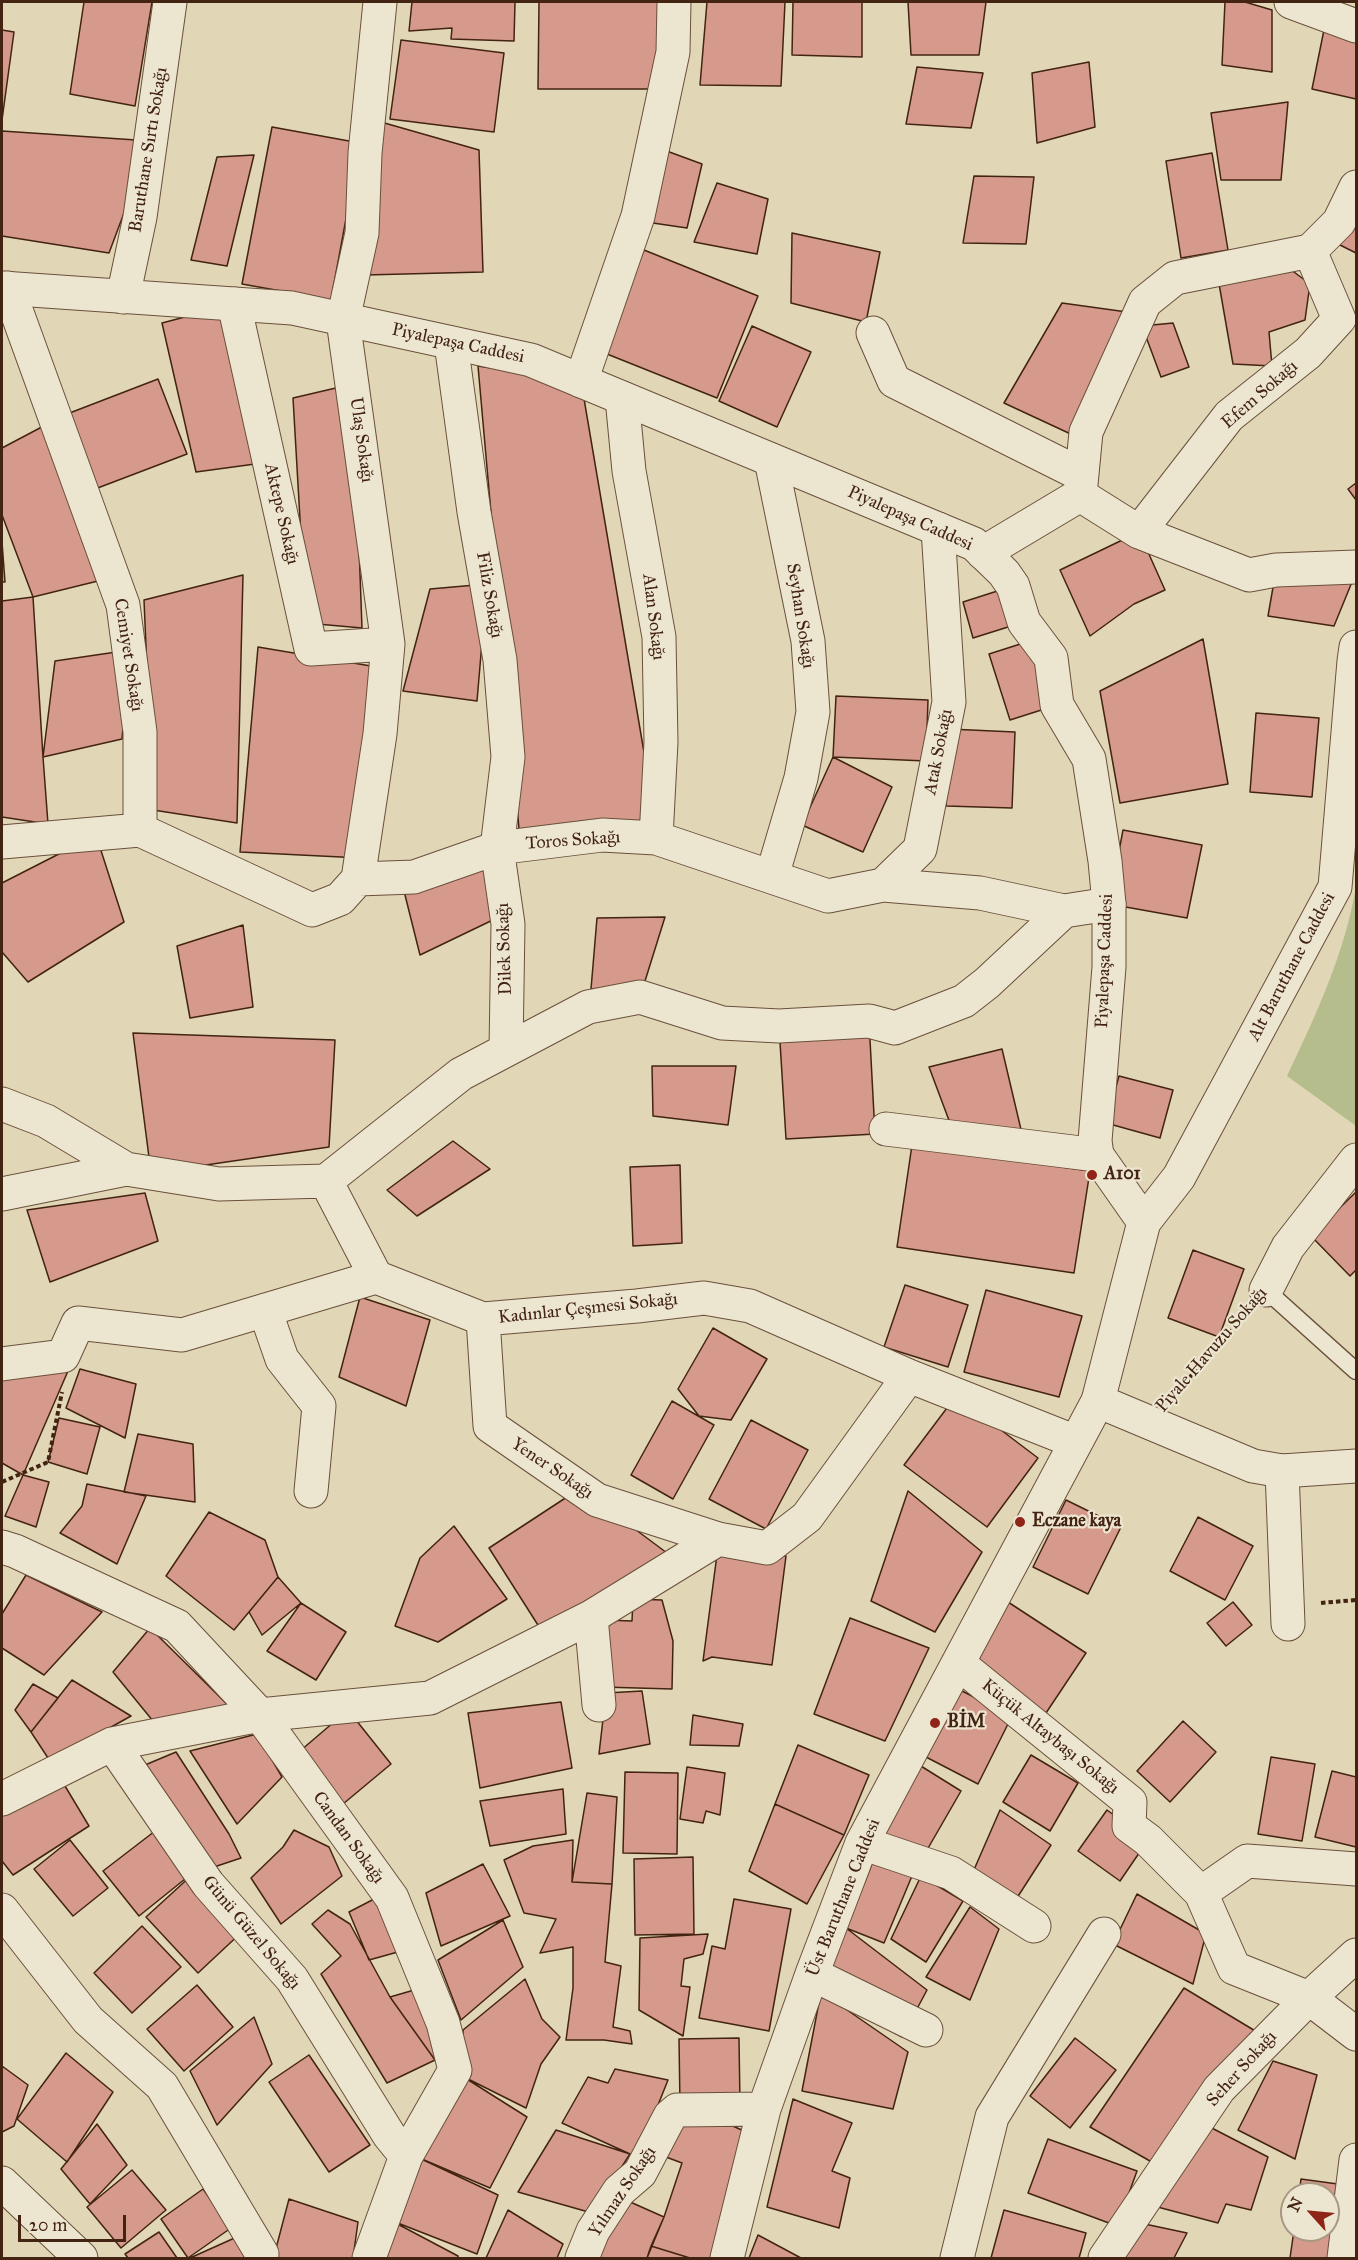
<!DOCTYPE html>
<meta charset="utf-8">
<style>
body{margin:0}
#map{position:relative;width:1358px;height:2260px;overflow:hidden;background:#e1d7b7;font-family:"IM FELL Great Primer",serif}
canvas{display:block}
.frame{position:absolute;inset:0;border:3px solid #432312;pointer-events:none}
.north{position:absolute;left:1280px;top:2182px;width:60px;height:60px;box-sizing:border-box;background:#ece5d0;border:2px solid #a89784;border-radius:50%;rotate:297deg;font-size:16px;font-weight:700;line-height:24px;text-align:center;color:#432312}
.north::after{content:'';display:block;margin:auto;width:21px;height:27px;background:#8f2418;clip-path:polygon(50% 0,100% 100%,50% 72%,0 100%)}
.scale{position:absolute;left:18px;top:2215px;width:108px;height:27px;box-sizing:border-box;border:3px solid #432312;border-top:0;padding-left:8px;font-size:18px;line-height:21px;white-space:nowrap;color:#432312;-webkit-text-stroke:4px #ece5d0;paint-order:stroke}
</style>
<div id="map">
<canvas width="1358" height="2260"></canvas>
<div class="frame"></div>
<div class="north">N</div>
<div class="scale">20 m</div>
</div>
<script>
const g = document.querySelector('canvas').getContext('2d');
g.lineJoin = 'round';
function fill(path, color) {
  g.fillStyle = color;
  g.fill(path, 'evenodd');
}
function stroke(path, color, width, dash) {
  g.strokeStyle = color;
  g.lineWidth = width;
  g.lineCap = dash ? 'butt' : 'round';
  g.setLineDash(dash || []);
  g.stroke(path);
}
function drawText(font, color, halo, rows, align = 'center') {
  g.font = font + ' "IM FELL Great Primer",serif';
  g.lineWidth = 4.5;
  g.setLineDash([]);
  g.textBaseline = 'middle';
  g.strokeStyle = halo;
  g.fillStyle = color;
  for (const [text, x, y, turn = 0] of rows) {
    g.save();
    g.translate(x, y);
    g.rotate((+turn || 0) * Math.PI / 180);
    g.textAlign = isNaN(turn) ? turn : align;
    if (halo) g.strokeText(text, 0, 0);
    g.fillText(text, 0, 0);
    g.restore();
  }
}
const green = new Path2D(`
 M1356 886V1126L1287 1076C1316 1015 1345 953 1356 886Z`);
const building = new Path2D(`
 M84 2H152L135 106 70 94Z
 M412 2H515L514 41 451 39 452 28 409 31Z
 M539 2H658L657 89H538Z
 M707 2H785L781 86 700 85Z
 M793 2H862V57L792 55Z
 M908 2H986L979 55H911Z
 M1225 2H1245L1272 10V72L1222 65Z
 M1327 15 1356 33V99L1312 89Z
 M2 30 14 32 2 120Z
 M401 40 504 53 494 132 390 119Z
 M1089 62 1095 127 1037 143 1032 73Z
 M917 67 983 73 971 128 906 124Z
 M1288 102 1281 180H1221L1211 113Z
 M381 122 479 150 483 272 365 275Z
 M272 127 360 143 331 300 242 284Z
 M2 131 151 141 109 253 2 236Z
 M664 150 702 164 687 228 646 222Z
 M1212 153 1228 250 1181 258 1166 161Z
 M254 155 227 266 191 260 217 157Z
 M974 176 1034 177 1026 244 963 243Z
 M717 183 768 199 757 254 694 242Z
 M1356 212V253L1338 244Z
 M792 233 880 252 866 322 791 303Z
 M644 250 758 296 717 398 602 352Z
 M1286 266 1310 284 1305 320 1269 332 1272 366 1233 364 1218 278Z
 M1062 303 1127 312 1075 436 1004 403Z
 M234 304 270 462 196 472 162 323Z
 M1173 323 1189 367 1161 377 1142 326Z
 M752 326 811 352 777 427 719 401Z
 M478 366 581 381 656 823 519 829Z
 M158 379 187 454 95 489 67 414Z
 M353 384 362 628 306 623 293 398Z
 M55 420 102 580 33 597 2 515V448Z
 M1356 483V500L1348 489Z
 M1139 532 1165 590 1134 604 1090 636 1060 570Z
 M2 542 5 582H2Z
 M1276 570 1352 582 1334 626 1268 616Z
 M243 575 237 823 153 810 144 600Z
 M487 584 477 701 403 691 430 589Z
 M1013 586 1024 622 973 638 963 602Z
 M33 597 43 757 48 824 2 817V601Z
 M1036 639 1057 705 1010 720 989 654Z
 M1203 639 1228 784 1120 803 1100 691Z
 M258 647 371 666 361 858 240 852Z
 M130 650 122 739 43 757 55 661Z
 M836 696 928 700 926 761 833 757Z
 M1256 713 1319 718 1312 797 1250 792Z
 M949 729 1015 732 1012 808 946 806Z
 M833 757 892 787 863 852 802 825Z
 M1123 830 1202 845 1187 918 1109 904Z
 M96 835 124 922 28 982 2 952V883Z
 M493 853 499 917 420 955 404 891Z
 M665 917 640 997 591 989 597 918Z
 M243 925 253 1007 190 1018 177 946Z
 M869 1021 875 1134 786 1139 779 1026Z
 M133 1033 335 1040 329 1147 151 1173Z
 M1002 1049 1023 1138 953 1131 929 1067Z
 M652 1066H736L728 1125 653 1116Z
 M1119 1076 1173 1090 1160 1138 1106 1123Z
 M453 1141 490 1169 417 1216 387 1190Z
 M912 1145 1090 1171 1074 1273 897 1247Z
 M680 1165 682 1243 633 1246 630 1167Z
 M1356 1192V1270L1350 1276 1311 1236Z
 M145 1193 158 1241 50 1282 27 1210Z
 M1193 1250 1244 1269 1219 1337 1168 1318Z
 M905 1285 968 1305 948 1367 884 1347Z
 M986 1290 1082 1316 1059 1397 964 1372Z
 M360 1297 430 1320 406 1406 339 1377Z
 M713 1328 767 1359 731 1420 699 1416 678 1389Z
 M80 1369 136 1384 125 1438 66 1408Z
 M68 1371 23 1475 2 1463V1377Z
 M956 1396 1038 1458 987 1527 904 1465Z
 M672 1401 714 1425 673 1499 631 1475Z
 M59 1418 100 1427 87 1474 48 1462Z
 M751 1420 808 1450 766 1529 709 1499Z
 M138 1434 193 1444 195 1502 124 1492Z
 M23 1475 49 1482 36 1527 5 1516Z
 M87 1484 146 1496 117 1564 60 1533 82 1506Z
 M908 1491 982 1552 935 1632 871 1601Z
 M570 1495 612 1512 667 1553 543 1633 489 1548Z
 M1066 1500 1121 1527 1088 1594 1033 1567Z
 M209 1512 265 1540 278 1577 234 1630 166 1576Z
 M1198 1517 1253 1546 1225 1600 1170 1571Z
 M454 1526 507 1599 438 1642 395 1626 420 1558Z
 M718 1547 786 1556 772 1665 712 1657 703 1661Z
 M26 1575 102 1612 44 1675 2 1648V1614Z
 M278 1577 301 1603 262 1635 249 1612Z
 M633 1599 662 1600 673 1641 672 1689 602 1687 604 1620 632 1621Z
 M1008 1602 1086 1653 1044 1716 966 1665Z
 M1233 1602 1252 1625 1226 1646 1207 1623Z
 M301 1603 346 1632 316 1680 267 1651Z
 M850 1618 929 1648 885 1741 814 1714Z
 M150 1628 231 1708 153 1721 113 1672Z
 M72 1680 131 1716 50 1761 31 1732Z
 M33 1684 58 1698 31 1732 15 1710Z
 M960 1690 1012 1716 978 1784 926 1757Z
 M642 1691 650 1744 599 1754 606 1693Z
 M561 1702 572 1768 480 1788 468 1713Z
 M348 1710 391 1764 343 1804 300 1751Z
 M693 1715 743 1724 739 1746 690 1745Z
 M1183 1721 1216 1752 1170 1802 1137 1771Z
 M257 1734 282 1777 237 1824 190 1751Z
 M798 1745 869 1775 844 1835 775 1804Z
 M176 1752 229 1834 241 1858 205 1870 145 1765Z
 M1031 1755 1078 1783 1050 1831 1003 1802Z
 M1271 1757 1315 1764 1302 1841 1258 1834Z
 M916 1763 961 1791 927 1850 883 1837Z
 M687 1767 725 1773 720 1815 706 1811 703 1823 680 1819Z
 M1332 1771 1356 1777V1847L1315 1837Z
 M625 1772 678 1773 677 1854 623 1853Z
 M59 1776 89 1826 13 1875 2 1861V1803Z
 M563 1789 566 1834 490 1846 480 1801Z
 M587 1793 617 1797 612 1884 572 1882Z
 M775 1804 844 1835 807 1904 749 1871Z
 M1000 1810 1051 1845 1015 1901 973 1872Z
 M1107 1810 1148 1840 1120 1881 1078 1851Z
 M294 1830 329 1847 342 1876 281 1924 251 1878 283 1847Z
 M155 1831 190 1875 139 1916 103 1871Z
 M70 1840 108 1888 73 1916 34 1869Z
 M573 1840 572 1882 612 1884 605 1962 621 1966 613 2027 630 2031 632 2044 604 2040H566L573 1988V1947L540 1953 556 1919 524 1913 504 1860 533 1846Z
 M693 1857 694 1934 635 1935 634 1859Z
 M874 1859 912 1876 884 1943 846 1928Z
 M483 1864 510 1916 441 1946 426 1893Z
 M193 1874 244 1930 198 1973 146 1917Z
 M921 1876 963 1901 926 1962 891 1939Z
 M1137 1894 1206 1934 1193 1984 1113 1944Z
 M378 1897 405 1950 369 1960 349 1912Z
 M734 1899 791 1909 769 2031 699 2018 712 1946 725 1949Z
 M970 1907 999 1929 970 2000 926 1977Z
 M328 1910 350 1924 390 1997 435 2060 387 2083 321 1974 341 1956 312 1924Z
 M503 1920 523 1967 461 2020 438 1960Z
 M142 1926 181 1967 132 2013 94 1973Z
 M846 1928 927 1990 902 2037 821 1992Z
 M708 1934 703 1954 684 1959 681 1986 690 1987 683 2036 639 2010 640 1938Z
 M525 1979 542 2019 560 2037 541 2064 526 2108 462 2076 463 2030Z
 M197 1985 233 2027 184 2071 147 2029Z
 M428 1986 450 2053 435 2060 390 1997Z
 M1184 1988 1257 2032 1157 2165 1090 2127Z
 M821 1992 908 2052 893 2109 802 2091Z
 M254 2017 272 2064 217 2125 190 2071Z
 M739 2038 740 2105 680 2106 679 2039Z
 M1075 2038 1116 2070 1070 2128 1030 2096Z
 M66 2053 113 2092 67 2162 17 2119Z
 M309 2055 370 2145 329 2172 269 2082Z
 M1273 2061 1317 2075 1295 2159 1238 2130Z
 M2 2066 28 2085 14 2126 2 2132Z
 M615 2069 668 2080 638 2155 630 2154 562 2123 588 2077 608 2083Z
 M462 2076 527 2117 490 2188 417 2157Z
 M793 2099 852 2123 832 2171 850 2178 839 2228 767 2207Z
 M708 2115 744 2131 715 2258H690L651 2246 664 2217 682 2163 658 2154 676 2117Z
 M97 2124 127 2165 90 2204 61 2169Z
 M1204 2124 1268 2157 1251 2210 1226 2204 1218 2223 1150 2205Z
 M556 2130 630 2154 592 2213 518 2192Z
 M1048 2139 1137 2171 1117 2226 1028 2193Z
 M417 2157 498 2195 477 2254 390 2220Z
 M132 2170 166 2210 121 2248 87 2207Z
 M1301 2179 1345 2185 1332 2258H1290L1294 2230H1328V2194H1299Z
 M203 2189 231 2228 188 2258 161 2219Z
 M619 2197 664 2217 647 2258H596Z
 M289 2199 358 2222 353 2258H280L274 2256Z
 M508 2210 563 2244 557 2258H486Z
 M1004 2210 1086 2233 1079 2258H991Z
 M390 2220 458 2256V2258H383Z
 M1140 2223 1187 2233 1174 2258H1117Z
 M159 2232 177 2258H128L125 2254Z
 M758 2235 801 2258H749Z
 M239 2236 249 2258H190Z
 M651 2246 690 2258H647Z`);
const path = new Path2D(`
 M1174 1395 1245 1315
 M2 1482 48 1462 62 1392
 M1321 1603 1356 1600`);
const service = new Path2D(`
 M1266 1290 1356 1371`);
const minor = new Path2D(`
 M1291 2 1356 26
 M8 288 123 605 140 732V830
 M123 297 140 217 170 2
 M234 304 311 649 388 644
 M873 333 894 381 1082 475
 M451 343 474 512 500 660 508 757 497 848 508 924 506 1050
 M581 381 638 216 673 52 674 2
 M622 398 629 471 659 637 661 742 656 838
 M771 460 808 641 813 712 801 778 772 876
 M1080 495 1086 432 1145 302 1175 278 1310 251 1339 222 1356 187
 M1139 532 1229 416 1308 353 1339 319 1310 251
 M983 553 1080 495 1139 532 1249 575 1276 570 1356 567
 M140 830 312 910 340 899 358 879 414 877 497 848 602 835 656 838 828 896 883 885 980 893 1064 911
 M2 842 140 830
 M358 879 380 734 388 644 343 320 362 233 365 153 380 2
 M883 885 920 849 949 702 938 529
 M2 1104 46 1121 126 1169
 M886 1129 1097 1155
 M326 1181 376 1277
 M2 1194 126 1169 219 1184 326 1181 461 1074 588 1007 640 997 722 1023 779 1026 869 1021 895 1028 964 1001 987 983 1064 911 1109 904
 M1266 1290 1288 1247 1356 1160
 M265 1310 282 1359 319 1406 311 1491
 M483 1319 490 1426 597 1500 718 1539
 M2 1364 63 1356 78 1323 182 1335 376 1277 483 1319 637 1306 704 1298 750 1306 909 1376 1076 1442
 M1282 1471 1288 1624
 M2 1547 15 1551 177 1626 260 1715 392 1898 443 2023 455 2070 406 2156 369 2258
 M591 1617 599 1705
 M958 1663 1130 1802 1129 1826 1148 1840 1201 1893
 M112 1744 208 1884 292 1979 389 2135 406 2156
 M2 1799 112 1744 260 1715 430 1698 591 1617 718 1539 767 1548 807 1517 909 1376
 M862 1843 951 1873 1034 1926
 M1356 1869 1247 1861 1201 1893 1234 1968 1309 1998 1356 2034
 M2 1910 88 2020 162 2086 262 2254 261 2258
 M812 1974 926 2030
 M2 2183 81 2258
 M582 2258 593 2231 619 2191 640 2173 670 2116 677 2110 764 2109
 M727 2258 764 2109 812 1974 862 1843 1098 1401
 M957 2258 992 2117 1104 1934
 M1105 2258 1219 2089 1309 1998 1356 1955
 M1344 2258 1356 2160`);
const tertiary = new Path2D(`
 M2 288 292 308 531 360 974 544 1004 573 1013 586 1024 622 1051 658 1057 705 1089 759 1105 861 1109 904V967L1095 1141 1097 1155 1144 1222 1098 1401 1253 1466 1282 1471 1356 1466
 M1144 1222 1179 1177 1335 887 1354 661 1356 647`);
const markers = [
 [1092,1175,6,"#8f2418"],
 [1020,1522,6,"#8f2418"],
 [935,1723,6,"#8f2418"]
];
const streetNames = [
 ["Baruthane Sırtı Sokağı",149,150,-81],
 ["Piyalepaşa Caddesi",458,344,12],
 ["Efem Sokağı",1260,395,-41],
 ["Ulaş Sokağı",361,440,82],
 ["Aktepe Sokağı",281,514,77],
 ["Piyalepaşa Caddesi",910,519,24],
 ["Filiz Sokağı",489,595,80],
 ["Seyhan Sokağı",800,616,81],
 ["Alan Sokağı",653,617,83],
 ["Cemiyet Sokağı",128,655,81],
 ["Atak Sokağı",939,752,-79],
 ["Toros Sokağı",573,841,-4],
 ["Dilek Sokağı",505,949,-92],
 ["Piyalepaşa Caddesi",1105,961,-88],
 ["Alt Baruthane Caddesi",1292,967,-62],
 ["Kadınlar Çeşmesi Sokağı",588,1309,-6],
 ["Piyale Havuzu Sokağı",1212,1350,-49],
 ["Yener Sokağı",552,1469,34],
 ["Küçük Altaybaşı Sokağı",1050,1737,39],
 ["Candan Sokağı",348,1838,54],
 ["Üst Baruthane Caddesi",844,1898,-68],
 ["Günü Güzel Sokağı",251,1933,50],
 ["Seher Sokağı",1242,2069,-48],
 ["Yılmaz Sokağı",623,2192,-56]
];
const poiNames = [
 ["A101",1104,1175],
 ["Eczane kaya",1032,1522],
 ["BİM",947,1723]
];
fill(green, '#b6bd8c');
fill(building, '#d59a8c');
stroke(building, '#432312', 1.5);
stroke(service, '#6a503b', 19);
stroke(minor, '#6a503b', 35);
stroke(tertiary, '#6a503b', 35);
stroke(path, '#432312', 4, [4.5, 3]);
stroke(service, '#ece5d0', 16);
stroke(minor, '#ece5d0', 33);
stroke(tertiary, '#ece5d0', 33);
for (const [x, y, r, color] of markers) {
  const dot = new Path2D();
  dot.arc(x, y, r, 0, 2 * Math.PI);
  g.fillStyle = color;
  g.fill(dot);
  stroke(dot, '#ece5d0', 2);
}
drawText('18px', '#432312', '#ece5d0', streetNames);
drawText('bold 18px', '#432312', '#ece5d0', poiNames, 'left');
</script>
